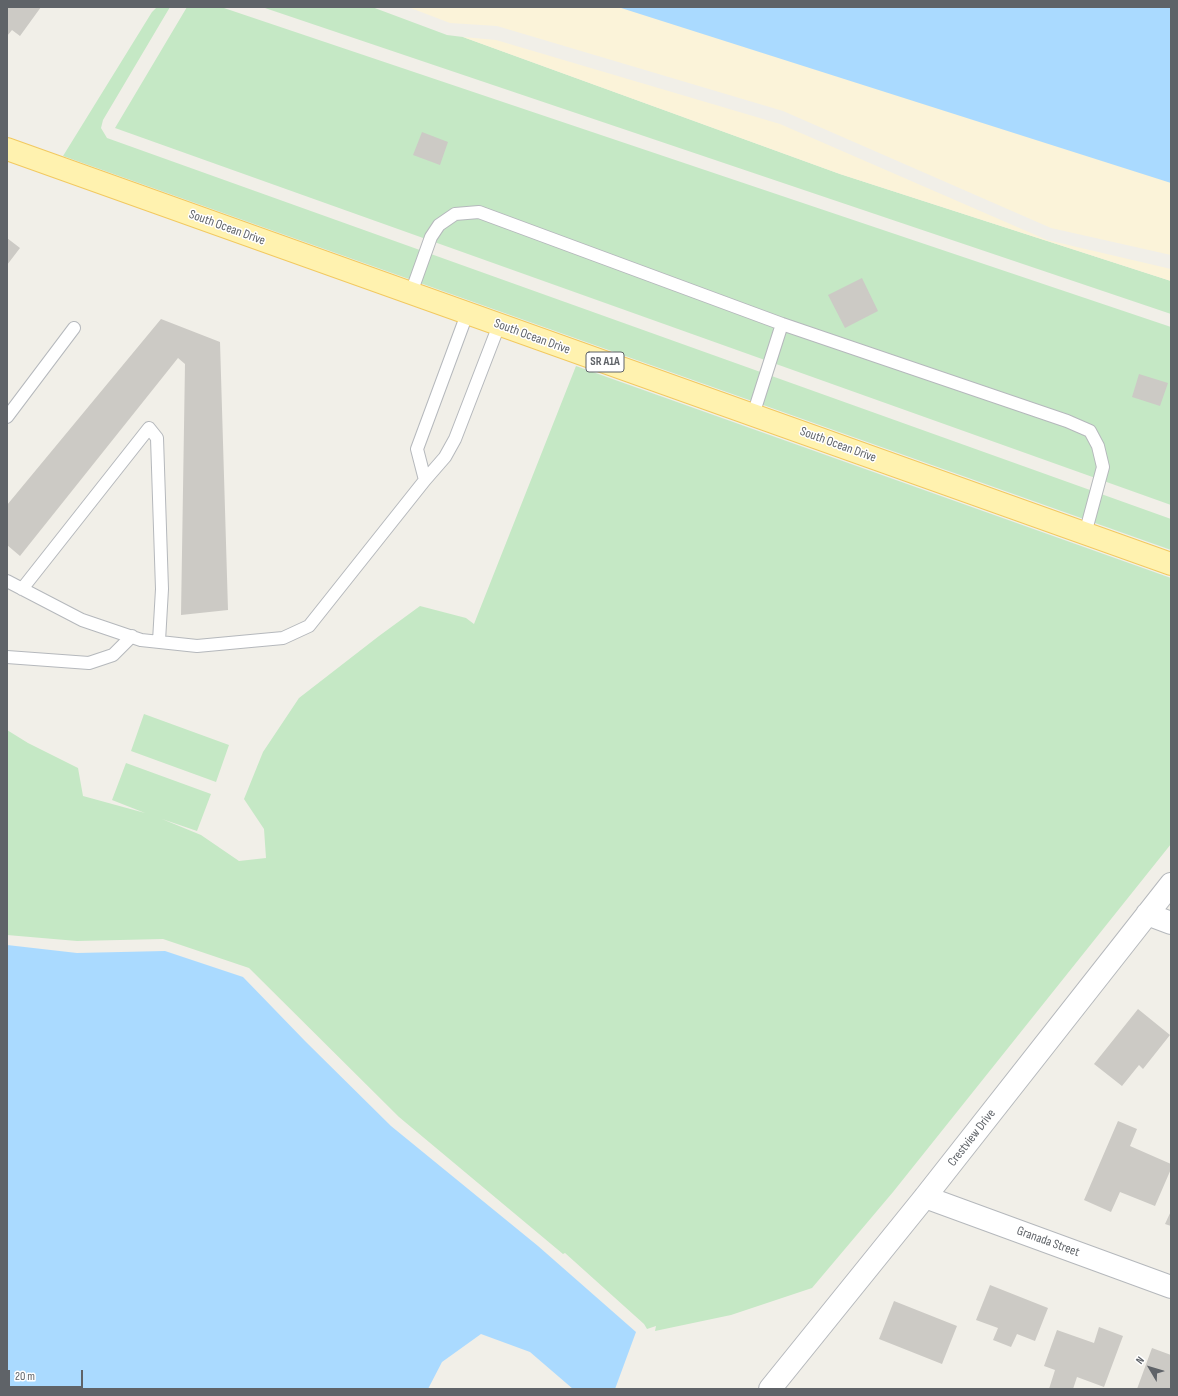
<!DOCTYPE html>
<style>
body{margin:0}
#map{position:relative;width:1178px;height:1396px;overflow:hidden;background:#f1efe8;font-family:"Sofia Sans Condensed",sans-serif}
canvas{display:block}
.frame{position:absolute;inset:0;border:8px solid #5f6368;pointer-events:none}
.north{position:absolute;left:1130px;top:1348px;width:40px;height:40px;-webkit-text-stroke:3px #fff;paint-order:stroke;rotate:308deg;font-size:11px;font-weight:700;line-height:16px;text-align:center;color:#5f6368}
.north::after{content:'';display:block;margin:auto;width:14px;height:18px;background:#5f6368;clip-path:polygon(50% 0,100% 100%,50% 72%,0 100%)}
.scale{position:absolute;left:8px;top:1370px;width:75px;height:18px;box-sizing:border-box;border:2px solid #5f6368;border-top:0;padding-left:5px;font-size:12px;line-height:14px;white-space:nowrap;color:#5f6368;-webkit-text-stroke:3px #fff;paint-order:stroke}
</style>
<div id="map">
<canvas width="1178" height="1396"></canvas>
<div class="frame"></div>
<div class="north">N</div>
<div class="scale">20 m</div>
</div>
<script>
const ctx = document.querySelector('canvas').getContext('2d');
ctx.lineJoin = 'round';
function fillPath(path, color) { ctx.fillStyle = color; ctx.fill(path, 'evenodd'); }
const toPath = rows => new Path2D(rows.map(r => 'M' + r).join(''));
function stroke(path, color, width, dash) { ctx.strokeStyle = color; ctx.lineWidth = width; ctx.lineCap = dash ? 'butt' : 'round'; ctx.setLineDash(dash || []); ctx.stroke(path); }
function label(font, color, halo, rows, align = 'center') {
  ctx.font = font + ' "Sofia Sans Condensed",sans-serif'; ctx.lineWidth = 3; ctx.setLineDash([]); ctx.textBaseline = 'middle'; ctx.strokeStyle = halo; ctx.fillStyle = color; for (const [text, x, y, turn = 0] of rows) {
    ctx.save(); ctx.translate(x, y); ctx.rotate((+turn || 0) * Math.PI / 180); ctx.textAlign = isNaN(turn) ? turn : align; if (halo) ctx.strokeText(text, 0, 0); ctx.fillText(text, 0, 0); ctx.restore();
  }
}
const green = toPath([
 [157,7,170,7,103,120,101,128,107,138,1171,519,1171,550,63,156,152,12],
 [187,7,221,7,1171,327,1171,505,115,128],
 [262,7,372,7,447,35,463,37,840,174,1171,281,1171,314],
 [576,366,1171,578,1171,844,893,1192,812,1288,731,1315,655,1331,656,1326,647,1329,644,1324,565,1253,563,1254,399,1117,249,968,163,939,77,941,7,935,7,730,28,743,78,768,83,796,145,813,112,800,126,763,211,794,197,831,162,819,201,835,239,861,266,858,264,829,244,799,263,752,299,698,379,636,420,606,466,618,474,624],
 [144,714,229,745,216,782,131,751]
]);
const sand = toPath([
 [408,7,1156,7,1171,12,1171,255,1051,228,783,111,497,26,450,23],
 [463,37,496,40,780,124,1047,240,1171,269,1171,281,840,174]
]);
const water = toPath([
 [618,7,1171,7,1171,183],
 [7,945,77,953,165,951,243,977,306,1042,391,1126,538,1246,636,1332,615,1389,573,1389,530,1352,481,1334,442,1362,428,1389,7,1389]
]);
const building = toPath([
 [7,7,41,7,20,36,12,30,7,36],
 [422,132,448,142,440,165,413,155],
 [7,238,20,248,7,265],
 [862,278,878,311,845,328,828,295],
 [161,319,220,342,228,610,181,615,185,364,178,358,20,556,7,545,7,505],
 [1139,374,1168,383,1160,406,1132,397],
 [1138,1009,1170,1035,1143,1069,1139,1065,1122,1086,1094,1064],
 [1118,1121,1137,1129,1130,1146,1171,1164,1171,1169,1155,1206,1120,1192,1111,1212,1084,1200],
 [1171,1211,1171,1226,1165,1224],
 [990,1285,1048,1308,1035,1341,1017,1334,1011,1347,993,1340,998,1328,976,1320],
 [894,1301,957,1326,942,1364,879,1339],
 [1099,1327,1123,1336,1104,1387,1077,1377,1073,1389,1049,1389,1055,1370,1044,1366,1057,1330,1094,1343],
 [1152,1348,1171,1355,1171,1389,1137,1389]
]);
const service = toPath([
 [411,293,431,237,439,225,455,214,479,212,782,324,1067,421,1090,431,1098,446,1103,467,1085,534],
 [467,314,417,449,425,480,445,457,455,439,499,325],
 [753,415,782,324],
 [7,417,74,328],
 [7,581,82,620,141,640,197,646,283,638,309,626,425,480],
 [22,589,149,428,157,438,162,589,159,641],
 [7,657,89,663,113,655,132,636]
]);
const minor = toPath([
 [1147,914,1171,923],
 [925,1197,1171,1287],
 [770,1389,925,1197,1171,884]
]);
const primary = toPath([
 [7,149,1171,564]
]);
const shields = [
 [605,362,38]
];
const shieldNames = [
 ["SR A1A",605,362]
];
const streetNames = [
 ["South Ocean Drive",227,228,20],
 ["South Ocean Drive",532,337,20],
 ["South Ocean Drive",838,445,20],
 ["Crestview Drive",972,1138,-52],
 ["Granada Street",1048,1242,20]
];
fillPath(green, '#c5e8c5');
fillPath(sand, '#fbf3d9');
fillPath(water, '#aadaff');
fillPath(building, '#cccac5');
stroke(service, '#b5b8bc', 14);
stroke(minor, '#b5b8bc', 24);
stroke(primary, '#f2c960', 24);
stroke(service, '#fff', 12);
stroke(minor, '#fff', 22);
stroke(primary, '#fff2af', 22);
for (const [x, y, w] of shields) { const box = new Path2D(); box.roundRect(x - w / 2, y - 10, w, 20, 3); ctx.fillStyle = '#fff'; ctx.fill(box); stroke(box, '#5f6368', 1); }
label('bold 12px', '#5f6368', null, shieldNames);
label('13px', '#5f6368', '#fff', streetNames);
</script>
